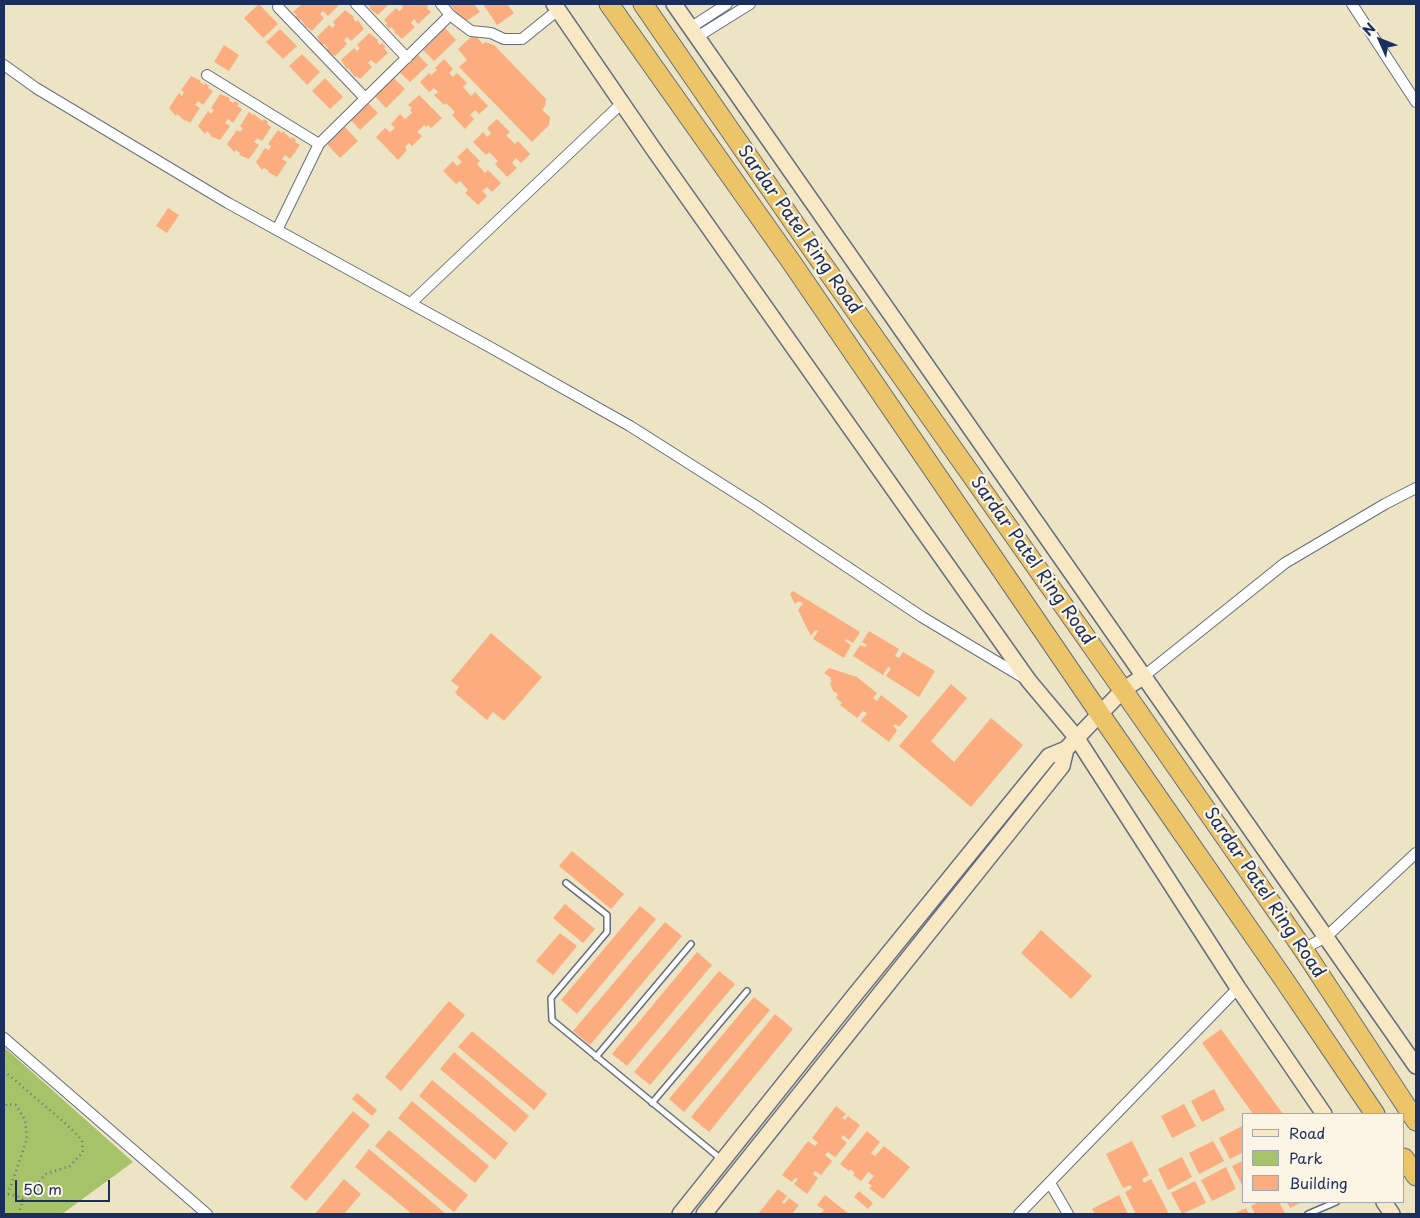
<!DOCTYPE html>
<style>
body{margin:0}
#map{position:relative;width:1420px;height:1218px;overflow:hidden;background:#ede4c4;font-family:"Playpen Sans",sans-serif}
canvas{display:block}
.frame{position:absolute;inset:0;border:5px solid #1b2f5e;pointer-events:none}
.legend{position:absolute;left:1242px;top:1113px;width:162px;height:90px;box-sizing:border-box;background:#fcf5e5;border:1px solid #a2a6af;margin:0;padding:6px 9px;list-style:none;font-size:15px;color:#1b2f5e}
.legend li{display:flex;align-items:center;gap:10px;height:25px}
.legend b{width:25px;border:1px solid #a2a6af}
.north{position:absolute;left:1355px;top:15px;width:50px;height:50px;-webkit-text-stroke:4px #fcf5e5;paint-order:stroke;rotate:314deg;font-size:14px;font-weight:700;line-height:20px;text-align:center;color:#1b2f5e}
.north::after{content:'';display:block;margin:auto;width:18px;height:22px;background:#1b2f5e;clip-path:polygon(50% 0,100% 100%,50% 72%,0 100%)}
.scale{position:absolute;left:15px;top:1180px;width:95px;height:22px;box-sizing:border-box;border:2px solid #1b2f5e;border-top:0;padding-left:6px;font-size:15px;line-height:18px;white-space:nowrap;color:#1b2f5e;-webkit-text-stroke:4px #fcf5e5;paint-order:stroke}
</style>
<div id="map">
<canvas width="1420" height="1218"></canvas>
<div class="frame"></div>
<ul class="legend">
<li><b style="height:6px;background:#f8e8c3"></b>Road</li>
<li><b style="height:14px;background:#a7c369"></b>Park</li>
<li><b style="height:14px;background:#fbad80"></b>Building</li>
</ul>
<div class="north">N</div>
<div class="scale">50 m</div>
</div>
<script>
const ctx = document.querySelector('canvas').getContext('2d');
ctx.lineJoin = 'round';
function fillPath(path, color) { ctx.fillStyle = color; ctx.fill(path, 'evenodd'); }
const toPath = rows => new Path2D(rows.map(r => 'M' + r).join(''));
function stroke(path, color, width, dash) { ctx.strokeStyle = color; ctx.lineWidth = width; ctx.lineCap = dash ? 'butt' : 'round'; ctx.setLineDash(dash || []); ctx.stroke(path); }
function label(font, color, halo, rows, align = 'center') {
  ctx.font = font + ' "Playpen Sans",sans-serif'; ctx.lineWidth = 4.5; ctx.setLineDash([]); ctx.textBaseline = 'middle'; ctx.strokeStyle = halo; ctx.fillStyle = color; for (const [text, x, y, turn = 0] of rows) {
    ctx.save(); ctx.translate(x, y); ctx.rotate((+turn || 0) * Math.PI / 180); ctx.textAlign = isNaN(turn) ? turn : align; if (halo) ctx.strokeText(text, 0, 0); ctx.fillText(text, 0, 0); ctx.restore();
  }
}
const green = toPath([
 [4,1047,133,1162,62,1214,4,1214]
]);
const building = toPath([
 [259,4,278,24,263,38,244,18],
 [302,4,340,4,328,16,323,11,320,14,324,18,312,31,303,24,304,23,300,19,299,21,295,17,297,15,293,12],
 [367,4,389,4,378,15,369,8,371,7],
 [401,4,426,4,428,6,427,8,431,12,418,24,414,19,411,23,415,27,402,39,394,32,395,31,391,27,389,29,386,25,387,23,384,20,396,8,399,11,403,8],
 [450,4,474,4,480,12,463,23],
 [483,4,507,4,514,13,497,25],
 [345,10,354,17,353,18,356,22,358,20,364,29,351,41,347,37,344,40,347,44,335,56,326,50,328,48,324,44,322,46,318,42,320,41,317,37,329,25,332,28,335,25,333,22],
 [443,26,456,40,434,61,421,48],
 [280,29,297,46,283,59,266,42],
 [369,33,378,40,377,41,380,45,382,43,386,47,384,48,388,53,376,64,371,60,368,63,372,67,360,79,356,76,355,77,348,68,347,69,341,60,354,48,357,51,360,48,357,45],
 [474,34,483,44,485,42,494,45,546,99,545,106,542,110,550,117,549,125,532,142,459,67,467,60,458,49],
 [224,45,239,55,229,71,214,62],
 [416,53,428,65,410,82,398,71],
 [302,54,320,72,307,85,289,66],
 [444,59,453,69,449,73,453,77,457,73,467,83,463,87,471,96,475,92,488,106,479,114,475,110,470,115,474,119,465,129,452,115,455,112,446,103,444,105,434,95,438,92,434,88,429,92,420,82,429,73,431,75,437,70,435,68],
 [191,76,201,81,200,82,204,85,205,83,209,86,208,88,213,91,203,105,198,101,195,105,200,108,190,123,186,120,185,121,177,114,176,116,169,108,179,93,182,96,184,92,181,90],
 [392,76,405,89,386,108,373,94],
 [325,78,343,97,330,109,312,91],
 [220,94,230,98,229,100,233,103,235,101,239,104,237,106,242,109,233,123,228,119,225,123,230,126,220,140,210,136,211,135,207,131,205,134,198,126,208,111,211,114,214,110,211,108],
 [419,95,442,118,431,128,428,125,426,127,424,125,417,132,422,136,412,146,409,143,405,147,407,150,398,160,376,137,385,128,390,132,395,128,391,124,400,114,405,119,412,113,410,110,412,108,408,105],
 [367,102,378,113,360,130,350,119],
 [249,112,253,115,254,114,262,121,264,119,268,122,267,124,271,127,262,141,257,138,254,142,259,145,249,159,239,155,240,153,236,150,234,152,227,144,237,130,240,132,243,129,240,126],
 [497,119,510,132,506,135,515,144,518,141,530,154,521,163,516,158,512,163,517,168,507,177,495,164,498,161,489,152,486,155,473,142,483,132,487,137,491,133,487,128],
 [344,126,358,141,340,158,326,143],
 [278,130,282,133,283,131,291,139,292,137,296,140,295,142,300,145,290,159,285,155,282,159,287,162,277,177,268,172,269,171,264,168,262,170,256,162,265,148,269,150,271,146,268,144],
 [467,148,480,161,477,164,485,173,488,170,501,183,492,192,487,187,482,191,487,196,478,205,465,193,468,190,460,181,456,184,443,171,453,161,457,166,462,162,457,157],
 [168,208,179,215,167,233,156,226],
 [793,591,860,632,853,643,846,639,845,641,851,645,844,658,813,639,818,631,815,630,811,636,798,610,803,603,798,601,795,604,790,594],
 [869,631,899,649,895,656,899,658,903,652,935,671,919,697,886,676,891,668,888,667,883,675,853,656,860,645,865,647,867,645,862,642],
 [491,633,542,677,504,721,493,712,487,720,455,693,459,687,451,681],
 [829,668,857,677,877,693,873,698,877,701,881,695,908,716,899,727,895,724,893,726,897,730,889,742,861,721,867,713,863,711,857,718,840,705,842,703,836,698,838,694,833,691,830,683,832,681,830,680,831,678,824,673],
 [951,684,967,698,931,741,954,762,991,718,1023,745,971,807,899,746],
 [572,851,624,894,611,909,559,866],
 [565,904,595,929,583,943,553,918],
 [640,906,656,919,577,1014,561,1000],
 [665,922,682,936,590,1045,573,1031],
 [1041,930,1092,976,1071,999,1021,953],
 [560,933,577,946,553,975,536,961],
 [697,952,712,965,627,1066,612,1054],
 [719,971,735,984,650,1085,634,1072],
 [754,997,770,1010,684,1112,669,1099],
 [449,1001,465,1015,401,1091,385,1077],
 [775,1014,793,1029,709,1132,691,1117],
 [1221,1029,1283,1114,1253,1114,1202,1043],
 [472,1031,547,1094,534,1110,458,1047],
 [454,1052,529,1116,515,1132,440,1069],
 [432,1080,508,1143,495,1160,419,1096],
 [1214,1089,1225,1110,1202,1122,1191,1101],
 [357,1093,377,1110,372,1116,352,1099],
 [412,1101,489,1166,475,1183,398,1118],
 [1184,1104,1196,1126,1172,1138,1161,1116],
 [836,1106,846,1114,842,1118,845,1120,848,1116,860,1125,849,1140,843,1135,841,1138,847,1143,835,1157,828,1152,825,1155,832,1161,821,1175,815,1171,813,1174,818,1178,807,1194,794,1184,798,1179,795,1178,792,1182,782,1175,808,1141,815,1146,818,1143,812,1138],
 [353,1111,370,1125,306,1201,290,1187],
 [1244,1125,1244,1152,1230,1159,1219,1138],
 [389,1130,468,1195,454,1212,375,1146],
 [867,1131,880,1142,871,1153,875,1156,884,1146,910,1167,883,1199,869,1188,872,1186,868,1183,874,1176,868,1172,861,1181,853,1175,855,1173,850,1169,849,1171,840,1164],
 [1132,1141,1149,1175,1142,1179,1144,1183,1151,1179,1168,1212,1165,1214,1136,1214,1125,1192,1132,1188,1130,1185,1123,1188,1106,1154],
 [1213,1141,1224,1161,1199,1174,1189,1153],
 [369,1149,446,1214,412,1214,355,1167],
 [1182,1157,1192,1177,1168,1190,1158,1169],
 [1244,1160,1244,1189,1232,1166],
 [1226,1167,1236,1189,1212,1201,1201,1180],
 [344,1179,361,1194,344,1214,315,1214],
 [1195,1181,1206,1203,1182,1214,1171,1193],
 [778,1189,787,1196,782,1202,784,1204,789,1198,799,1205,792,1214,758,1214],
 [859,1191,873,1203,868,1209,854,1197],
 [825,1195,849,1214,821,1214,824,1210,817,1205],
 [1119,1195,1128,1214,1095,1214,1092,1209],
 [1259,1202,1279,1202,1285,1213,1255,1214,1251,1206],
 [1287,1202,1302,1202,1290,1208],
 [1246,1208,1249,1214,1233,1214]
]);
const path = toPath([
 [4,1071,65,1123,82,1140,83,1152,70,1166,46,1174,23,1198,19,1214],
 [4,1110,7,1104,16,1105,25,1120,27,1139,8,1194],
 [4,1191,8,1194,23,1198]
]);
const lane = toPath([
 [566,883,607,915,607,932,551,998,552,1020,721,1159],
 [596,1057,691,944],
 [652,1103,747,991],
 [1308,1214,1336,1202]
]);
const street = toPath([
 [356,4,407,58],
 [441,4,450,15],
 [1352,4,1416,102],
 [278,7,365,98],
 [690,28,727,4],
 [697,37,750,4],
 [4,65,36,88,228,203,488,346,630,426,756,506,922,617,1024,678],
 [207,75,319,144],
 [277,230,319,144,450,15,471,31,491,33,504,39,522,39,558,10],
 [411,303,622,103],
 [1144,676,1285,563,1385,504,1416,488],
 [1303,949,1326,937,1416,853],
 [4,1038,207,1214],
 [1050,1183,1068,1214],
 [1019,1214,1238,988]
]);
const secondary = toPath([
 [554,4,652,147,1029,681,1076,737,1238,988,1324,1114],
 [674,4,1416,1066],
 [1384,1202,1392,1214],
 [680,1214,854,996,1049,756,1066,749],
 [704,1214,1062,766,1066,749,1123,690,1144,676]
]);
const highway = toPath([
 [609,4,792,263,1100,714,1285,981,1375,1114],
 [643,4,812,249,1123,690,1303,949,1416,1121],
 [1404,1158,1416,1176]
]);
const streetNames = [
 ["Sardar Patel Ring Road",799,230,55],
 ["Sardar Patel Ring Road",1032,561,55],
 ["Sardar Patel Ring Road",1264,893,56]
];
fillPath(green, '#a7c369');
fillPath(building, '#fbad80');
stroke(lane, '#646e82', 8);
stroke(street, '#646e82', 12);
stroke(secondary, '#646e82', 18);
stroke(highway, '#646e82', 21);
stroke(path, '#646e82', 2.5, [1, 4]);
stroke(lane, '#fff', 5);
stroke(street, '#fff', 10);
stroke(secondary, '#f8e8c3', 15);
stroke(highway, '#edc569', 19);
label('18px', '#1b2f5e', '#fcf5e5', streetNames);
</script>
